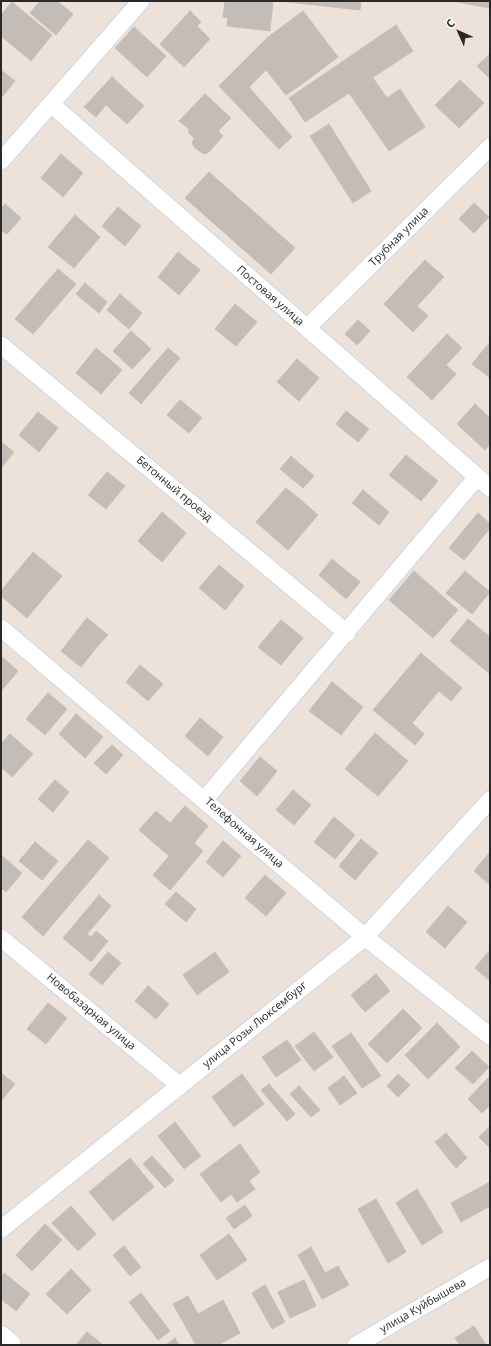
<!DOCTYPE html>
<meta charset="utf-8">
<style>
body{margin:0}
#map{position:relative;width:491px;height:1346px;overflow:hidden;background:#ece2d9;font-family:"Open Sans",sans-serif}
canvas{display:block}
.frame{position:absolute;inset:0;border:2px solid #292929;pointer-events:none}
.north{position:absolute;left:439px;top:12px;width:40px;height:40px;-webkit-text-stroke:3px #fff;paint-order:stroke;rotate:315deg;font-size:11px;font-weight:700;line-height:16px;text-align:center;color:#292929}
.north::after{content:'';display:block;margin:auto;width:14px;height:18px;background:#292929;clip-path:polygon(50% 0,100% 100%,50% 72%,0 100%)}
</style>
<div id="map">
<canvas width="491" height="1346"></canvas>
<div class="frame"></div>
<div class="north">С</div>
</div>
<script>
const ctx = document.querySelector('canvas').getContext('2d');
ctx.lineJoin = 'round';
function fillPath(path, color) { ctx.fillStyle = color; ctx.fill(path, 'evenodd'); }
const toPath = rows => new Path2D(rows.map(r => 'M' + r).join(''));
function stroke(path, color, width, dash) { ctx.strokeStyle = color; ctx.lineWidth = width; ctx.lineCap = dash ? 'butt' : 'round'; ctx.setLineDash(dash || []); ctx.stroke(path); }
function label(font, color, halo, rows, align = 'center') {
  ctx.font = font + ' "Open Sans",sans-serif'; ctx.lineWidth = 4; ctx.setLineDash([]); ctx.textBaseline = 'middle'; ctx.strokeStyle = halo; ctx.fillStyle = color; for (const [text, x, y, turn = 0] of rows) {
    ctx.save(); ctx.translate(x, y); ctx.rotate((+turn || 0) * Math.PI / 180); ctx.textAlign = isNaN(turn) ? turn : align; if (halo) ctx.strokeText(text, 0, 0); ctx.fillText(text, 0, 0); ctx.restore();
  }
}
const building = toPath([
 [40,1,57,1,73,14,56,35,30,13,40,1],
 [225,1,273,1,270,31,227,26,228,18,223,17,225,1],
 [279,1,361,1,360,10,279,1],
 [452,1,490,1,490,8,452,1],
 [12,2,52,35,31,61,1,36,1,15,12,2],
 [190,11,201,22,197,26,210,39,184,67,160,44,190,11],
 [303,11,338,57,302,84,267,38,303,11],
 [396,25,413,51,305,122,289,98,396,25],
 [134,27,166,56,147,77,115,48,134,27],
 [267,38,302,84,286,95,266,70,249,87,292,137,279,149,219,86,267,38],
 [490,54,490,75,488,77,477,66,490,54],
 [1,70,15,81,1,98,1,70],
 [112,77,144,106,127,124,106,105,96,117,84,107,112,77],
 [373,78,387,98,400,89,425,127,389,151,349,93,373,78],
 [460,80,484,103,459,128,435,105,460,80],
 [205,94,231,118,218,131,223,136,209,152,204,154,195,148,192,143,194,138,188,132,190,130,179,121,205,94],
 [329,124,371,191,353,203,310,136,329,124],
 [61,154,83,173,63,197,41,178,61,154],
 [209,172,295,248,271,274,185,198,209,172],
 [474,203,489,217,474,233,459,219,474,203],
 [5,204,21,218,7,234,1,230,1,209,5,204],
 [118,207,141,226,125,246,102,226,118,207],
 [75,215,100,237,74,268,48,247,75,215],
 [178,252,200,270,179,295,158,277,178,252],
 [425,260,444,277,417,306,428,316,413,332,384,304,425,260],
 [58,269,76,284,33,334,15,319,58,269],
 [85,283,107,302,99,313,76,294,85,283],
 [120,294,142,313,129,329,107,310,120,294],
 [235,304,257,322,236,346,215,329,235,304],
 [358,320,370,331,357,345,345,334,358,320],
 [131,331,151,349,132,369,113,351,131,331],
 [447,334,462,348,446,365,456,374,432,400,407,377,447,334],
 [490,342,490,378,472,364,490,342],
 [96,348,122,370,101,394,76,373,96,348],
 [168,348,180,358,141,404,129,393,168,348],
 [297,359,319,378,299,401,277,382,297,359],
 [180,400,202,418,189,433,167,415,180,400],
 [475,404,490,418,490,444,485,450,457,424,475,404],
 [346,411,369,429,358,442,336,424,346,411],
 [38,412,58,428,39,452,19,435,38,412],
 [1,442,14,452,1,468,1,442],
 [406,455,438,481,421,501,389,475,406,455],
 [291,456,314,476,303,488,280,469,291,456],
 [107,472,125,486,106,509,88,495,107,472],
 [286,488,302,501,272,536,256,522,286,488],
 [363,490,389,512,379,525,352,503,363,490],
 [302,501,318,515,288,550,272,536,302,501],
 [162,512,186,533,162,562,138,541,162,512],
 [478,513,490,524,490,528,464,560,449,548,478,513],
 [33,552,62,576,27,618,1,596,1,591,33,552],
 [332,559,360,582,346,599,319,575,332,559],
 [219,565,244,586,225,610,199,588,219,565],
 [414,571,458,610,433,638,389,600,414,571],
 [465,571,490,592,472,614,446,593,465,571],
 [87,618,108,635,96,648,76,632,87,618],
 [468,619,490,637,490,674,450,641,468,619],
 [281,620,303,638,281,665,258,647,281,620],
 [76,632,96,648,81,667,61,651,76,632],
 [421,653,462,688,451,701,439,691,412,723,424,734,415,745,373,710,421,653],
 [1,656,18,671,1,691,1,656],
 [140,665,163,684,148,701,126,682,140,665],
 [332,682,363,707,341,735,309,711,332,682],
 [48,693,67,709,45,735,26,719,48,693],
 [76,714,103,737,85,758,59,734,76,714],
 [200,718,223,737,208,756,185,736,200,718],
 [375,733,408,761,378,796,345,769,375,733],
 [10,734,33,754,12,777,1,767,1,744,10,734],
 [112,745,123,755,106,774,94,763,112,745],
 [260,757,277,771,257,796,240,781,260,757],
 [55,780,69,792,53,812,38,799,55,780],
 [293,790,311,805,294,825,276,810,293,790],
 [185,806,208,826,194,843,203,851,170,890,153,875,169,856,139,830,156,811,170,823,185,806],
 [334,817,355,835,335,859,314,842,334,817],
 [361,839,378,853,355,880,339,866,361,839],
 [88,840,109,858,43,936,22,917,88,840],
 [223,841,241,856,223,877,206,862,223,841],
 [35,842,58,861,42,880,19,861,35,842],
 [490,852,490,885,474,871,490,852],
 [1,855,22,873,6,892,1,887,1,855],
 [265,875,286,893,266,916,245,898,265,875],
 [176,892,196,909,186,922,165,904,176,892],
 [99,895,111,906,87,934,91,937,96,931,108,941,91,962,63,938,99,895],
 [448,906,467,922,445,948,426,932,448,906],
 [490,950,490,981,475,968,490,950],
 [108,952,121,963,102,985,89,974,108,952],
 [215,952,229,972,197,995,183,975,215,952],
 [376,974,390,991,365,1012,351,995,376,974],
 [148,986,169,1004,156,1019,135,1001,148,986],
 [48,1003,67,1018,46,1044,27,1029,48,1003],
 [403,1009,422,1028,387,1063,368,1044,403,1009],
 [437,1023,460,1047,428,1079,405,1055,437,1023],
 [314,1032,333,1057,314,1071,295,1046,314,1032],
 [351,1033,381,1076,362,1088,332,1046,351,1033],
 [287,1040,301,1060,276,1077,262,1057,287,1040],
 [472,1051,489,1067,473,1084,455,1068,472,1051],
 [1,1073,15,1084,1,1101,1,1073],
 [242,1074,264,1104,234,1127,212,1097,242,1074],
 [398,1074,410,1085,398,1097,387,1086,398,1074],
 [344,1076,357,1093,340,1105,328,1088,344,1076],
 [490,1076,490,1105,482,1113,468,1099,490,1076],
 [269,1084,295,1114,287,1121,261,1090,269,1084],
 [299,1086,320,1110,311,1117,290,1094,299,1086],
 [175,1122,201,1156,184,1169,158,1136,175,1122],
 [490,1126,490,1148,479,1137,490,1126],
 [446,1133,467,1158,456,1168,435,1142,446,1133],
 [240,1144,260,1172,249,1181,255,1189,237,1202,231,1194,221,1202,200,1174,240,1144],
 [152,1156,174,1180,165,1188,143,1164,152,1156],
 [130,1158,154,1187,131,1206,107,1177,130,1158],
 [107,1177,131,1206,113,1221,89,1192,107,1177],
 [490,1182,490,1206,461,1222,451,1203,490,1182],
 [417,1189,443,1232,422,1245,396,1203,417,1189],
 [376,1199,406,1252,388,1263,358,1209,376,1199],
 [245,1205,252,1216,234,1229,226,1218,245,1205],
 [71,1206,96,1234,78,1251,52,1223,71,1206],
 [45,1224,62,1240,32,1271,16,1255,45,1224],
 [229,1234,247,1260,217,1280,200,1255,229,1234],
 [124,1246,141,1267,130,1276,113,1255,124,1246],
 [311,1247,325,1273,338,1266,349,1285,322,1299,298,1255,311,1247],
 [71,1269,91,1290,67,1314,46,1294,71,1269],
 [4,1273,30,1294,16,1311,1,1299,1,1278,4,1273],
 [304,1280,316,1306,290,1318,278,1292,304,1280],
 [265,1285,285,1322,272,1329,252,1293,265,1285],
 [141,1293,170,1331,158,1340,129,1302,141,1293],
 [188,1296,198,1314,223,1300,240,1333,218,1345,196,1345,173,1304,188,1296],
 [474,1326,486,1345,460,1345,455,1338,474,1326],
 [87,1332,103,1345,76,1345,87,1332],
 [175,1338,179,1345,166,1345,175,1338]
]);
const minor = toPath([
 [51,104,490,488],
 [1,161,141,1],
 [307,328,490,147],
 [1,345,347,633],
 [1,628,365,937,490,1036],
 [205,799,477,477],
 [1,938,180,1086],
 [1,1229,365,937,490,800],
 [356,1345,490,1267]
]);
const secondary = toPath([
 [1,1337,10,1345]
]);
const streetNames = [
 ["Трубная улица",399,237,-45],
 ["Постовая улица",270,296,41],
 ["Бетонный проезд",174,489,40],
 ["Телефонная улица",244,833,41],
 ["Новобазарная улица",91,1012,40],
 ["улица Розы Люксембург",255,1025,-39],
 ["улица Куйбышева",423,1306,-30]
];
fillPath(building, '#c4bcb6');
stroke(building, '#c7beb3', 1);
stroke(minor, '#cfd5e3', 19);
stroke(secondary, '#cfd5e3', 24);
stroke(minor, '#fff', 17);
stroke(secondary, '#fff', 22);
label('11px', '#292929', '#fff', streetNames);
</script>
